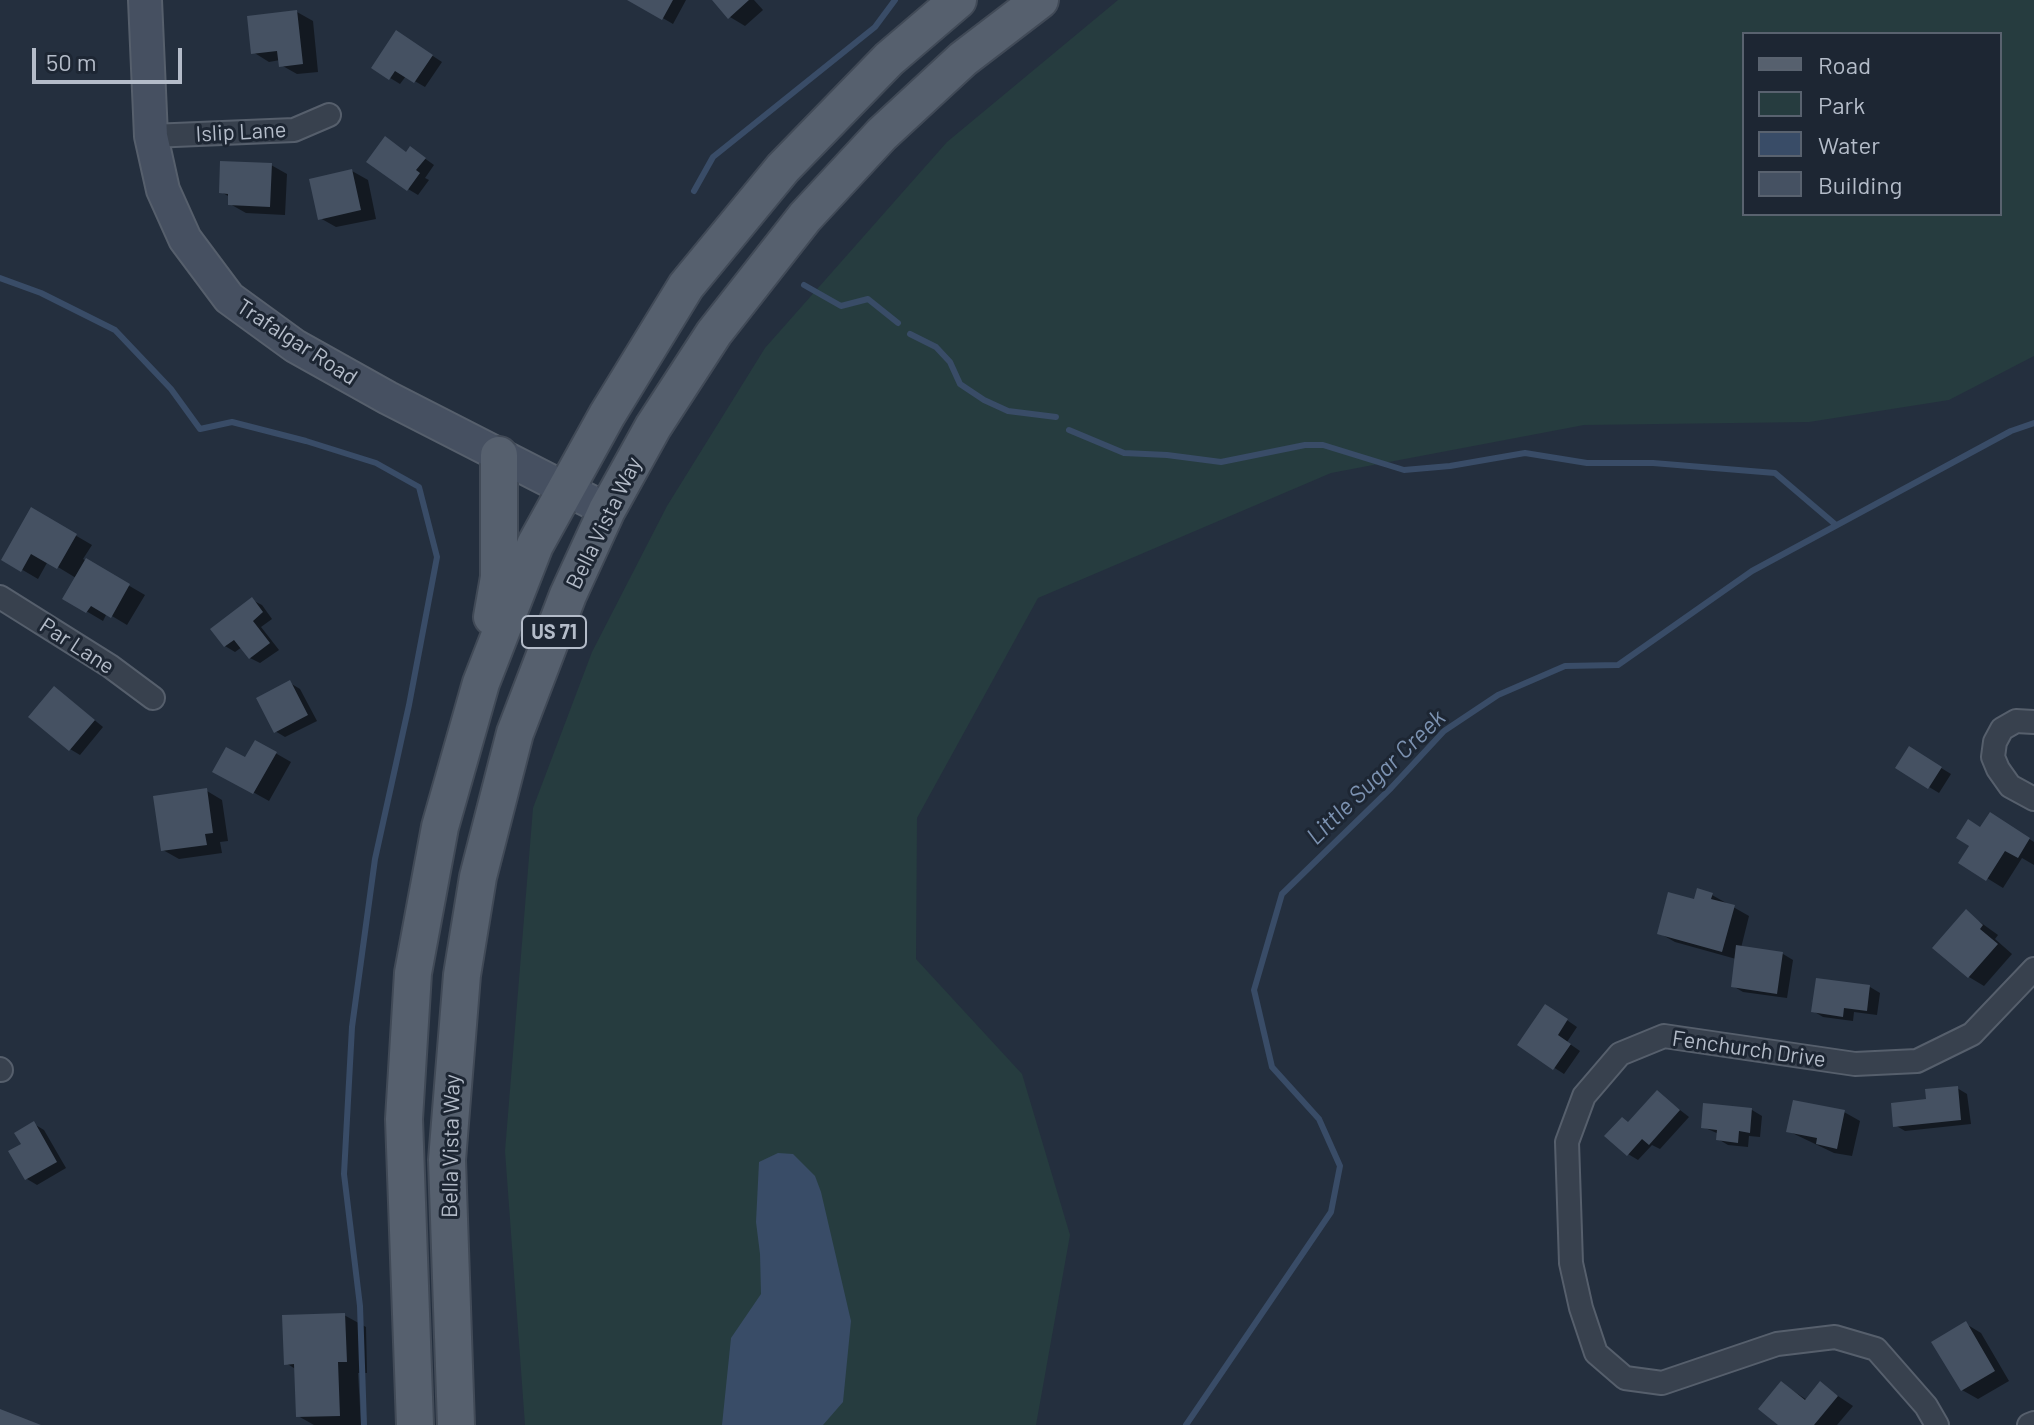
<!DOCTYPE html>
<style>
body{margin:0}
#map{position:relative;width:2034px;height:1425px;overflow:hidden;background:#242f3e;font-family:Barlow,sans-serif}
canvas{display:block}
.legend{position:absolute;left:1742px;top:32px;width:260px;height:184px;box-sizing:border-box;background:#1d2633;border:2px solid #59626f;margin:0;padding:10px 14px;list-style:none;font-size:24px;color:#b4bcc9}
.legend li{display:flex;align-items:center;gap:16px;height:40px}
.legend b{width:40px;border:2px solid #59626f}
.scale{position:absolute;left:32px;top:48px;width:150px;height:36px;box-sizing:border-box;border:4px solid #b4bcc9;border-top:0;padding-left:10px;font-size:24px;line-height:28px;white-space:nowrap;color:#b4bcc9;-webkit-text-stroke:6px #1d2633;paint-order:stroke}
</style>
<div id="map">
<canvas width="2034" height="1425"></canvas>
<ul class="legend">
<li><b style="height:10px;background:#56606e"></b>Road</li>
<li><b style="height:22px;background:#263c3f"></b>Park</li>
<li><b style="height:22px;background:#394c67"></b>Water</li>
<li><b style="height:22px;background:#455162"></b>Building</li>
</ul>
<div class="scale">50 m</div>
</div>
<script>
const ctx = document.querySelector('canvas').getContext('2d');
ctx.lineJoin = 'round';
function fillPath(path, color) { ctx.fillStyle = color; ctx.fill(path, 'evenodd'); }
const toPath = rows => new Path2D(rows.map(r => 'M' + r).join(''));
function stroke(path, color, width, dash) { ctx.strokeStyle = color; ctx.lineWidth = width; ctx.lineCap = dash ? 'butt' : 'round'; ctx.setLineDash(dash || []); ctx.stroke(path); }
function label(font, color, halo, rows, align = 'center') {
  ctx.font = font + ' Barlow,sans-serif'; ctx.lineWidth = 6; ctx.setLineDash([]); ctx.textBaseline = 'middle'; ctx.strokeStyle = halo; ctx.fillStyle = color; for (const [text, x, y, turn = 0] of rows) {
    ctx.save(); ctx.translate(x, y); ctx.rotate((+turn || 0) * Math.PI / 180); ctx.textAlign = isNaN(turn) ? turn : align; if (halo) ctx.strokeText(text, 0, 0); ctx.fillText(text, 0, 0); ctx.restore();
  }
}
const green = toPath([
 [1118,0,2034,0,2034,356,1949,400,1809,422,1584,425,1331,473,1038,598,917,818,916,959,1022,1074,1070,1235,1036,1425,525,1425,505,1151,533,808,592,652,667,506,765,348,947,142],
 [1744,34,2000,34,2000,214,1744,214]
]);
const water = toPath([
 [778,1153,793,1154,815,1176,821,1192,851,1321,843,1402,823,1425,722,1425,731,1338,761,1294,760,1254,756,1222,759,1162]
]);
const shadow = toPath([
 [632,0,686,0,673,24],
 [714,0,754,0,763,10,745,26,730,17],
 [297,12,313,21,318,72,297,74,281,65,280,60,269,62,253,52],
 [407,39,442,62,425,87,406,76,400,84,374,68],
 [407,154,420,155,434,165,425,178,429,180,418,195,408,189],
 [271,165,287,174,285,215,246,213,230,204,230,197,221,192],
 [352,171,368,180,376,219,336,227,320,218],
 [32,510,92,545,83,559,145,595,127,625,107,613,103,621,64,598,76,578,48,561,38,579,4,559],
 [252,600,262,605,272,619,261,627,279,650,260,663,250,658,242,647,235,652,225,646],
 [290,683,300,689,317,721,285,737,275,731],
 [64,695,103,727,80,755,70,749],
 [256,742,291,762,269,801,215,771,246,760],
 [1910,749,1951,774,1939,793,1898,768],
 [207,791,222,800,228,841,220,842,222,853,179,859,163,850],
 [2006,824,2034,842,2034,865,2022,858,2003,888,1961,862],
 [1712,895,1749,916,1741,948,1783,954,1793,960,1787,998,1743,992,1733,986,1736,959,1675,942,1659,933,1696,901],
 [1966,912,1998,935,1995,939,2012,954,1984,986,1969,977],
 [1870,987,1880,993,1877,1015,1854,1012,1853,1021,1823,1017,1813,1011],
 [1555,1012,1577,1027,1567,1042,1580,1051,1564,1074,1519,1045],
 [1957,1088,1967,1094,1971,1124,1905,1131,1895,1125,1928,1101],
 [1657,1092,1689,1117,1660,1149,1652,1145,1638,1160,1628,1154,1629,1124],
 [1705,1105,1752,1110,1762,1116,1760,1137,1749,1136,1748,1147,1728,1145,1718,1139,1719,1134,1703,1127],
 [1844,1112,1860,1121,1852,1156,1834,1153,1788,1131],
 [34,1124,44,1130,66,1168,37,1185,27,1179,24,1145],
 [344,1315,366,1327,367,1373,358,1373,361,1425,314,1425,298,1416,297,1370,286,1363],
 [1966,1324,1981,1333,2009,1381,1978,1399,1962,1390],
 [1781,1383,1807,1400,1820,1384,1853,1406,1837,1425,1781,1425]
]);
const stream = toPath([
 [694,191,713,157,875,27,895,0],
 [0,278,41,293,115,330,171,389,200,429,232,422,306,441,376,463,419,487,437,557,409,705,375,859,352,1027,344,1174,360,1306,364,1425],
 [804,285,841,306,868,299,898,323],
 [910,334,936,347,950,362,960,384,984,400,1008,411,1056,417],
 [1069,430,1124,453,1167,455,1221,462,1305,445,1323,445,1404,470,1450,466,1525,453,1587,463,1653,463,1775,473,1836,525],
 [1186,1425,1331,1212,1340,1166,1319,1119,1272,1067,1254,990,1282,894,1391,788,1444,731,1498,695,1565,666,1618,665,1752,571,2011,431,2034,423]
]);
const building = toPath([
 [627,0,673,0,662,20],
 [712,0,749,0,728,19],
 [297,10,303,64,279,67,277,51,251,54,247,16],
 [396,30,433,55,414,83,395,71,389,80,371,68],
 [385,136,406,152,410,146,426,158,416,170,420,173,407,191,366,162],
 [220,161,272,163,270,207,228,205,228,194,219,193],
 [352,169,361,210,318,220,309,179],
 [31,507,77,534,57,569,31,554,21,572,1,560],
 [86,558,130,584,111,618,91,606,86,613,62,599],
 [252,597,263,612,253,621,270,643,249,659,234,640,224,647,210,629],
 [290,680,308,715,274,733,256,698],
 [54,686,95,720,69,751,28,717],
 [255,740,277,752,253,794,212,772,226,747,245,757],
 [1909,746,1942,767,1928,789,1895,768],
 [207,788,213,833,205,834,207,845,161,851,153,796],
 [1990,812,2030,838,2018,858,2005,851,1986,881,1958,863,1969,846,1956,838,1968,819,1980,827],
 [1697,888,1713,893,1711,899,1735,905,1722,952,1657,934,1668,892,1694,899],
 [1966,909,1983,925,1980,929,1998,944,1968,978,1932,948],
 [1736,945,1783,952,1777,994,1731,987],
 [1816,978,1870,985,1867,1011,1844,1008,1843,1017,1811,1012],
 [1545,1004,1568,1019,1558,1035,1571,1044,1553,1070,1517,1045],
 [1958,1086,1961,1120,1893,1127,1891,1103,1926,1099,1925,1089],
 [1657,1090,1680,1110,1649,1145,1642,1139,1627,1156,1604,1136,1622,1117,1628,1122],
 [1793,1100,1845,1110,1837,1149,1816,1144,1817,1138,1786,1132],
 [1703,1103,1752,1108,1750,1133,1739,1131,1738,1143,1716,1140,1717,1130,1701,1128],
 [34,1121,57,1162,25,1180,8,1151,21,1144,14,1133],
 [345,1313,347,1362,338,1362,340,1416,296,1417,294,1364,284,1365,282,1315],
 [1966,1321,1995,1371,1961,1391,1931,1342],
 [1781,1381,1805,1400,1820,1381,1838,1396,1814,1425,1778,1425,1758,1409],
 [0,1409,41,1425,0,1425]
]);
const street = toPath([
 [151,136,294,130,329,115],
 [0,597,110,666,153,698],
 [2034,722,2016,721,2002,729,1995,742,1993,757,1998,769,2010,786,2034,799],
 [0,1069,1,1070],
 [1937,1425,1926,1406,1876,1349,1835,1337,1777,1344,1662,1383,1625,1378,1596,1353,1581,1308,1571,1263,1567,1142,1584,1096,1620,1054,1664,1036,1855,1064,1917,1061,1972,1034,2034,969],
 [2029,1425,2034,1423]
]);
const secondary = toPath([
 [145,0,151,136,163,190,185,239,229,298,295,346,388,398,607,510]
]);
const primary = toPath([
 [492,617,499,577,499,455],
 [415,1425,404,1119,413,973,440,827,481,683,535,545,607,415,686,286,783,168,889,59,958,0],
 [456,1425,447,1160,462,975,478,877,515,733,568,595,607,510,653,427,714,333,805,217,882,134,963,59,1040,0]
]);
const shields = [
 [554,632,64]
];
const shieldNames = [
 ["US 71",554,632]
];
const streetNames = [
 ["Islip Lane",241,132,-3],
 ["Trafalgar Road",297,342,33],
 ["Bella Vista Way",604,523,-64],
 ["Par Lane",77,646,33],
 ["Fenchurch Drive",1749,1049,8],
 ["Bella Vista Way",451,1146,-89]
];
const waterNames = [
 ["Little Sugar Creek",1376,777,-44]
];
fillPath(green, '#263c3f');
fillPath(water, '#394c67');
fillPath(shadow, '#0007');
stroke(stream, '#394c67', 6);
fillPath(building, '#455162');
stroke(street, '#565f6c', 26);
stroke(secondary, '#565f6c', 36);
stroke(primary, '#414a57', 40);
stroke(street, '#38414e', 22);
stroke(secondary, '#465061', 32);
stroke(primary, '#56606e', 36);
for (const [x, y, w] of shields) { const box = new Path2D(); box.roundRect(x - w / 2, y - 16, w, 32, 6); ctx.fillStyle = '#1d2633'; ctx.fill(box); stroke(box, '#b4bcc9', 2); }
label('bold 20px', '#b4bcc9', null, shieldNames);
label('22px', '#b4bcc9', '#1d2633', streetNames);
label('italic 24px', '#7c92b1', '#1d2633', waterNames);
</script>
